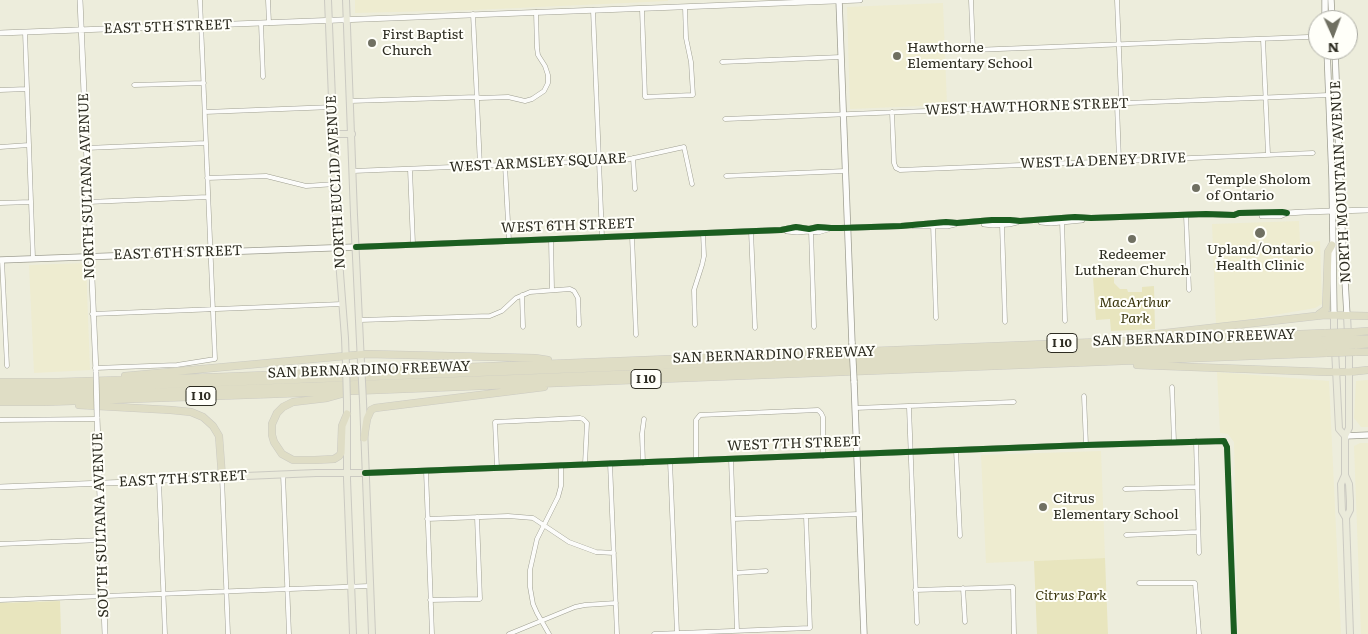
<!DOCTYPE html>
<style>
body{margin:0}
#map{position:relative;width:1368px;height:634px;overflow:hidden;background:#ededdc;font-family:Literata,serif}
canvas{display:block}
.north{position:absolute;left:1308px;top:10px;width:50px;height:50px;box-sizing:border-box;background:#fffff9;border:1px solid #ababa3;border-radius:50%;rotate:178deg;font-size:14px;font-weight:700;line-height:20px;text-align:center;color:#2d2c21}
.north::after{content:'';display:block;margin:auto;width:18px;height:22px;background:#707062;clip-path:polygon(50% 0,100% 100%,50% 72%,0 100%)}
</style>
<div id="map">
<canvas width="1368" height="634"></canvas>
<div class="north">N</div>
</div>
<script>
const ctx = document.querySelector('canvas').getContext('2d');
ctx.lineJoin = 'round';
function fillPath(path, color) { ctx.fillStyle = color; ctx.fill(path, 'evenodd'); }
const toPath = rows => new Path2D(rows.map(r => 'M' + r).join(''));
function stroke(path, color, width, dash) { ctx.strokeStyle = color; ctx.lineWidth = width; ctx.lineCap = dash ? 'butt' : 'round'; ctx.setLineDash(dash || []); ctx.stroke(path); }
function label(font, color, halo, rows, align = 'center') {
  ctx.font = font + ' Literata,serif'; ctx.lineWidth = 4; ctx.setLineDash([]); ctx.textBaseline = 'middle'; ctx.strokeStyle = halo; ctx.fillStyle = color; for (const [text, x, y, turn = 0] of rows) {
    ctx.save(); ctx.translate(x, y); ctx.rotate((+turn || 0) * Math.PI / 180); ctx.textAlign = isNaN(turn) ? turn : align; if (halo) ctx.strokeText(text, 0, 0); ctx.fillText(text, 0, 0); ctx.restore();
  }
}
const built = toPath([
 [355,0,668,0,668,1,474,10,355,13],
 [943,3,947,105,850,109,847,7],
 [1299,221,1300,243,1320,241,1322,304,1315,308,1216,325,1212,224],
 [86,263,90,370,34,373,29,265],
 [1217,372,1329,381,1341,634,1238,634,1234,442,1228,434,1220,433],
 [1368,380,1368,427,1361,427,1354,418,1356,381],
 [1360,443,1368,443,1368,634,1361,634,1354,446],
 [1101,451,1105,558,986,563,981,455]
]);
const green = toPath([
 [1114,277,1114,283,1120,289,1127,289,1128,292,1142,292,1142,287,1154,286,1155,329,1111,331,1110,319,1096,320,1093,278],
 [1105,558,1108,634,1037,634,1034,561],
 [60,601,61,634,0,634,0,603]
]);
const minor = toPath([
 [268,0,269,23],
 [971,0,973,50,1308,37],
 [1117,0,1121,99,1117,104,1119,161],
 [642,9,645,97,693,95,691,62,686,38,685,7],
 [593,10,602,237],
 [473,14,480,166],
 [261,23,263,77],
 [25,32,33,258],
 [1263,39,1268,154],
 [722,62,841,57],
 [134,85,204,83],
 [0,90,27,89],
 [350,101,477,97,480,98,508,97,525,101,532,99,544,91,548,83,548,75,545,66,538,55,537,48,536,12],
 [205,112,333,107],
 [892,112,894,163,896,168,900,170,1313,153],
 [725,119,1329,95],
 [0,147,29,145],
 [86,148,206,143],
 [633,158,635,189],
 [505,165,509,241],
 [410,169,413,244],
 [353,171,625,160,684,147,692,184],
 [726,176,845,171],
 [207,178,266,176,306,186,335,184],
 [88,202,208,197],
 [0,203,31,202],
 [1186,215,1189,290],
 [1062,220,1065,321],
 [933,224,936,318],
 [1002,224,1005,322],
 [811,230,814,327],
 [751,231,755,328],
 [632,236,636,335],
 [551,239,552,290],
 [2,260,7,366],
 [522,295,523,327],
 [92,314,342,304],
 [360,320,490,316,502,311,516,298,530,292,570,289,574,291,578,298,579,325],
 [695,325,694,290,702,265,704,256,703,233],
 [95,368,177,365,215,359,200,0],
 [1172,387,1174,442],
 [1084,396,1086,445],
 [909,407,917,623],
 [855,408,1014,402],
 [0,420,97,419],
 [1196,441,1199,553],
 [1224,441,1227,447,1234,634],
 [956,450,960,536],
 [731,459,737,631],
 [696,460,696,420,700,415,818,410,821,413,823,417,823,456],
 [670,461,677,633],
 [610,463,617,634],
 [643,463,642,434,644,419],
 [497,468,495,422,580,418,583,419,587,423,585,464],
 [426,471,432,634],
 [283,474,289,634],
 [222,477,228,634],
 [159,481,165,634],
 [1125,489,1197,487],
 [427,519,508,516,533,518,569,542,596,552,614,553],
 [733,519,859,514],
 [1126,535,1198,532],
 [0,544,102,540],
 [735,573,766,571],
 [1139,583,1195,583,1199,634],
 [963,588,965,622],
 [915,590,1013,587,1014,634],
 [0,600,369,586],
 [430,600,480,599,477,517],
 [509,634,575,607,585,605,616,603],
 [549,634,537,613,533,604,530,587,530,570,537,539,558,497,561,486,561,465],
 [654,634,810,628,806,516]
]);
const tertiary = toPath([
 [80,0,96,372],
 [0,33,860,0],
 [1262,216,1280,216,1287,213,1304,212,1368,210],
 [1041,222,1051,223,1082,220],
 [984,224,993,225,1009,224,1017,222],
 [914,226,947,226,955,224],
 [787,231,797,232,809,231,818,232,828,229],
 [356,247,781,230,796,227,809,229,818,227,831,228,841,228,901,226,946,222,957,223,992,220,1010,220,1020,221,1075,217,1091,218,1206,214,1234,215,1239,213,1282,212,1287,213],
 [97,417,105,634],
 [365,473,1086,445,1224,441],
 [0,487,131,482,222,477]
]);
const secondary = toPath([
 [839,0,852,343],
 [1325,0,1325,20],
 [1331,0,1332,20],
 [1327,50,1332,179,1334,315],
 [1335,50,1341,211,1347,315],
 [0,260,356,247],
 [854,381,864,634],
 [1345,436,1368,435]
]);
const primary = toPath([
 [328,0,338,247,345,338,346,365],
 [346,0,354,215,361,363],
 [334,134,352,134],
 [1334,315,1334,336],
 [1347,315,1348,336],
 [1335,349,1339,429,1345,436],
 [1349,349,1349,428,1345,436,1345,475,1341,484,1342,511,1346,518,1350,634],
 [363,401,372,634],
 [347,402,347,479,353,634],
 [1345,475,1349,484,1350,501,1350,510,1346,518],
 [222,477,316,473,365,473]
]);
const motorway = toPath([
 [1319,314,1326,309,1328,252,1332,245],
 [1354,332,1368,331],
 [1148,335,1325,315,1368,316],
 [1355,339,1368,339],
 [1355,345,1368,344],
 [1355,352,1368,352],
 [1137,365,1327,372,1349,372,1368,370],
 [125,376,367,354,535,358,548,360],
 [0,382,58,382,217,377,1326,333],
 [0,389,27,389,102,387,1325,340],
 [345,393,327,398,293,402,283,407,277,413,272,424,272,435,274,442,282,454,293,460,315,460,334,459,339,456,341,453,342,426,347,414],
 [0,396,102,394,527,378,1326,346],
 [0,402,44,402,274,394,1327,353],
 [79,405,171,410,191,412,203,417,213,426,219,436,222,477],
 [364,438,367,419,371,410,375,408,544,387]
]);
const tertiaryBridge = toPath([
 [96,372,97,417]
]);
const secondaryBridge = toPath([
 [852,343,854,381]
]);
const primaryBridge = toPath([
 [361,363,363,401],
 [346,365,347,402]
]);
const motorwayBridge = toPath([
 [1326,333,1354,332],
 [1325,340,1355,339],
 [1326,346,1355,345],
 [1327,353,1355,352]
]);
const cycleway = toPath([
 [356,247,781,230,796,227,809,229,818,227,831,228,841,228,901,226,946,222,957,223,992,220,1010,220,1020,221,1075,217,1091,218,1206,214,1234,215,1239,213,1282,212,1287,213],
 [365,473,1086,445,1224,441,1227,447,1234,634]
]);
const markers = [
 [372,43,5,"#707062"],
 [897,56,5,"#707062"],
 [1196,188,5,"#707062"],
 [1260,233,6,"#707062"],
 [1132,239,5,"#707062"],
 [1043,507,5,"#707062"]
];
const shields = [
 [1062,343,30],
 [646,379,30],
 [201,396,30]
];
const shieldNames = [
 ["I 10",1062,343],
 ["I 10",646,379],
 ["I 10",201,396]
];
const streetNames = [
 ["EAST 5TH STREET",168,27,-2],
 ["WEST HAWTHORNE STREET",1027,107,-2],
 ["WEST LA DENEY DRIVE",1103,161,-2],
 ["WEST ARMSLEY SQUARE",538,163,-3],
 ["NORTH EUCLID AVENUE",336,182,-93],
 ["NORTH MOUNTAIN AVENUE",1341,182,-93],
 ["NORTH SULTANA AVENUE",87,186,-92],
 ["WEST 6TH STREET",568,226,-2],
 ["EAST 6TH STREET",178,253,-2],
 ["SAN BERNARDINO FREEWAY",1194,338,-2],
 ["SAN BERNARDINO FREEWAY",774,355,-2],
 ["SAN BERNARDINO FREEWAY",369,370,-2],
 ["WEST 7TH STREET",794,444,-2],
 ["EAST 7TH STREET",183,479,-3],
 ["SOUTH SULTANA AVENUE",101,525,-92]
];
const poiNames = [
 ["First Baptist",382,35],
 ["Church",382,51],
 ["Hawthorne",907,48],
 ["Elementary School",907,64],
 ["Temple Sholom",1206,180],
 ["of Ontario",1206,196],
 ["Upland/Ontario",1260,250,"center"],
 ["Health Clinic",1260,266,"center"],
 ["Redeemer",1132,255,"center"],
 ["Lutheran Church",1132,271,"center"],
 ["Citrus",1053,499],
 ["Elementary School",1053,515]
];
const parkNames = [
 ["MacArthur",1135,303],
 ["Park",1135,319],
 ["Citrus Park",1071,596]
];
fillPath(built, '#eeecd0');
fillPath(green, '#e8e5be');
stroke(minor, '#9f9f92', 5);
stroke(tertiary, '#9f9f92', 6);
stroke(secondary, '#9f9f92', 7);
stroke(primary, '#cbcac2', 8);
stroke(motorway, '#cbcac2', 8);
stroke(minor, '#fcfcfa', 4);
stroke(tertiary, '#fcfcfa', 5);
stroke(secondary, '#fcfcfa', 5.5);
stroke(primary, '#eaeada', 6);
stroke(motorway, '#dfddc5', 7);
stroke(tertiaryBridge, '#9f9f92', 6, []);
stroke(secondaryBridge, '#9f9f92', 7, []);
stroke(primaryBridge, '#cbcac2', 8, []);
stroke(motorwayBridge, '#cbcac2', 8, []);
stroke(tertiaryBridge, '#fcfcfa', 5);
stroke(secondaryBridge, '#fcfcfa', 5.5);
stroke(primaryBridge, '#eaeada', 6);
stroke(motorwayBridge, '#dfddc5', 7);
stroke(cycleway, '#1b5e20', 6);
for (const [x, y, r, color] of markers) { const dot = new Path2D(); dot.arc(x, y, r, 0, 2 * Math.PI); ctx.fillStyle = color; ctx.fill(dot); stroke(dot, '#fffff9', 2); }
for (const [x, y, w] of shields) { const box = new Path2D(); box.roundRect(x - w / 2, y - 9.5, w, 19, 4); ctx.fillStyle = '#fffff9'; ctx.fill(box); stroke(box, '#2d2c21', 1); }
label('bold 12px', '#2d2c21', null, shieldNames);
label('14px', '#2d2c21', '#fffff9', streetNames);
label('14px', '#2d2c21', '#fffff9', poiNames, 'left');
label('italic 14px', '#3a360e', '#fffff9', parkNames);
</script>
